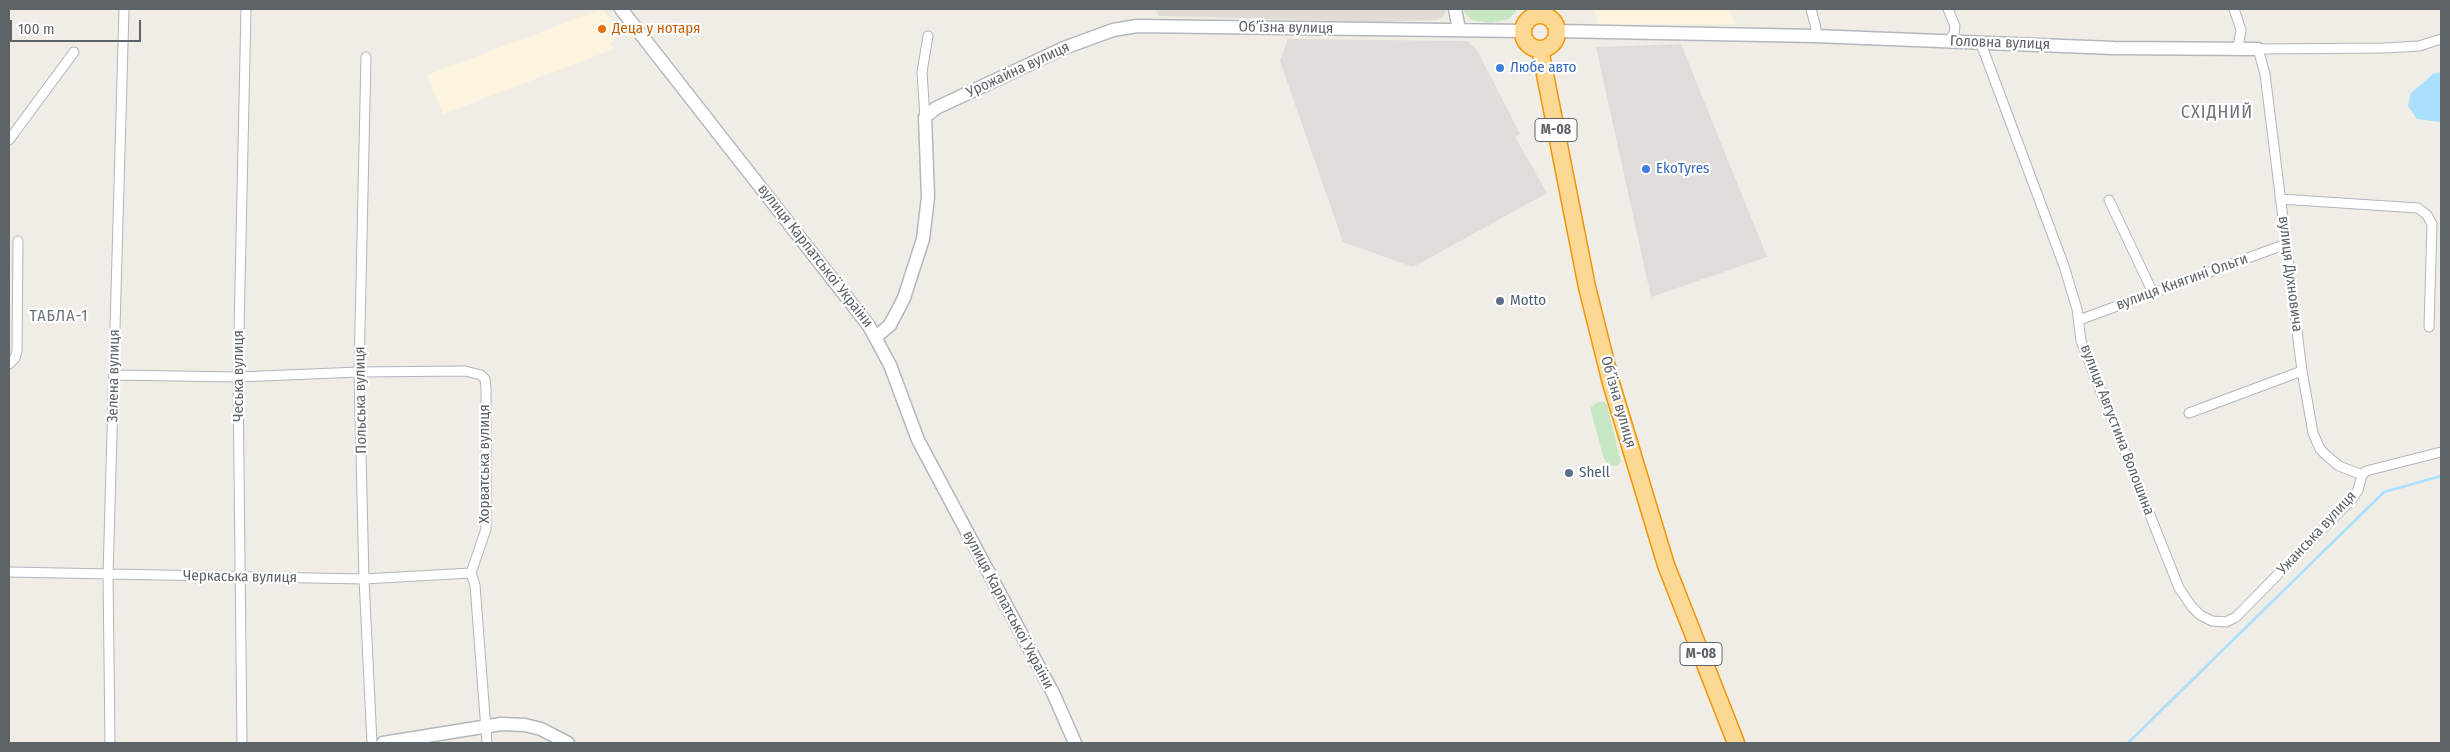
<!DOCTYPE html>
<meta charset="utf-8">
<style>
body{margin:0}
#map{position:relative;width:2450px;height:752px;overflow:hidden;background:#f0ede7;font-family:"Fira Sans Condensed",sans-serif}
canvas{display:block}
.frame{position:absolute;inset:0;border:10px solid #5e6367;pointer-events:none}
.scale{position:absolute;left:10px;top:20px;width:131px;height:22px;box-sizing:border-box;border:2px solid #5e6367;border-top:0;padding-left:6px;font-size:15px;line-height:18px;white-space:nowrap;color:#5e6367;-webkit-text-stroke:4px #fff;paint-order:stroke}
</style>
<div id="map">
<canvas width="2450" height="752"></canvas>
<div class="frame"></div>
<div class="scale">100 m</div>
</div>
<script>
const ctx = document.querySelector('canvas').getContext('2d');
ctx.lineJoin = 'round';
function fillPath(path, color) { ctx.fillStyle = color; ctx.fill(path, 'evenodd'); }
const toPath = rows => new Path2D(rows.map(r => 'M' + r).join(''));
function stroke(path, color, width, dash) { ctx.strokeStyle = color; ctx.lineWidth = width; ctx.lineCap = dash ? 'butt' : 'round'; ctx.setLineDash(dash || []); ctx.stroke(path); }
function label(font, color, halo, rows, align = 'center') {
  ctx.font = font + ' "Fira Sans Condensed",sans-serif'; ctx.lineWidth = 4.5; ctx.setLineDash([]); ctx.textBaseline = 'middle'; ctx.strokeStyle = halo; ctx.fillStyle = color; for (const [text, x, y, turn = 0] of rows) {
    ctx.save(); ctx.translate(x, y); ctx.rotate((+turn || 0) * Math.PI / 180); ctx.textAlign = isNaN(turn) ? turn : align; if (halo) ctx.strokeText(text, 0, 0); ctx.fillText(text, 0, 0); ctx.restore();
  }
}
const commercial = toPath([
 [602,9,621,33,610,43,614,49,443,114,427,75],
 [1594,9,1729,9,1735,24,1598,25]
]);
const industrial = toPath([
 [1156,9,1445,9,1446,11,1443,17,1436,20,1380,22,1159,16],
 [1288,39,1467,41,1477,50,1520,134,1515,137,1547,193,1413,267,1343,242,1280,61],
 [1681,44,1767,257,1651,297,1596,47]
]);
const green = toPath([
 [1463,9,1518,9,1509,19,1491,23,1472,20,1466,15],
 [1598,402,1604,402,1607,405,1621,462,1616,466,1610,466,1604,459,1590,408]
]);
const water = toPath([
 [2441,72,2441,125,2440,122,2417,119,2408,106,2411,93,2433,74]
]);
const stream = toPath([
 [2128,743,2384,492,2441,476]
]);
const street = toPath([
 [1811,9,1816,28,1815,36],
 [2234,9,2241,30,2238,48],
 [1948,41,1954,34,1955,26,1948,9],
 [1980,41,2064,266,2077,309,2081,341,2179,588,2192,607,2200,615,2212,621,2226,622,2236,617,2352,499,2358,490,2362,475,2366,471,2441,452],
 [366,57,359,372,364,579,372,743],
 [925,117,922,72,928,36],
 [9,140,74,52],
 [2280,199,2418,208,2427,215,2432,224,2429,327],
 [2109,200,2153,293],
 [2079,320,2286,244],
 [9,364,15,358,17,351,18,241],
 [114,375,238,377,359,372,465,371,481,375,485,379,486,388,486,529,471,573,475,585,487,743],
 [2189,413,2302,371],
 [2362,475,2339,466,2327,456,2320,449,2313,433,2302,371,2265,74,2258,49,2385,48,2419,46,2441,39],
 [9,572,364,579,471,573],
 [110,743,108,575,124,9],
 [242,743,238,377,246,9]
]);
const secondary = toPath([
 [621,9,869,326,890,365,918,440,1054,695,1075,743],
 [1455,9,1459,29],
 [1557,31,1815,36,2113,48,2258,49],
 [876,337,890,325,904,298,923,239,928,197,925,117,936,108,1064,48,1113,30,1137,26,1523,31],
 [383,743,501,724,525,725,541,729,568,743]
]);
const highway = toPath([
 '1523 32a17 17 0 1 1 34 0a17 17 0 1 1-34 0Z',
 [1540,49,1587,287,1611,383,1666,565,1736,743]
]);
const markers = [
 [602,29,5,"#e8710a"],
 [1500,68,5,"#3f7fe0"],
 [1646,169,5,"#3f7fe0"],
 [1500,301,5,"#5c6f8a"],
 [1569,473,5,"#5c6f8a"]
];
const shields = [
 [1556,130,42],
 [1701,654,42]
];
const shieldNames = [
 ["М-08",1556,130],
 ["М-08",1701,654]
];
const streetNames = [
 ["Обʼїзна вулиця",1286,28,1],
 ["Головна вулиця",2000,43,2],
 ["Урожайна вулиця",1018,70,-25],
 ["вулиця Карпатської України",815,256,52],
 ["вулиця Духновича",2290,274,83],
 ["вулиця Княгині Ольги",2182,282,-20],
 ["Зелена вулиця",114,376,-89],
 ["Чеська вулиця",239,376,-90],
 ["Польська вулиця",361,400,-91],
 ["Обʼїзна вулиця",1618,402,74],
 ["вулиця Августина Волошина",2117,430,69],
 ["Хорватська вулиця",485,464,-90],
 ["Ужанська вулиця",2317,533,-47],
 ["Черкаська вулиця",240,577,1],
 ["вулиця Карпатської України",1008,610,62]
];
const foodNames = [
 ["Деца у нотаря",612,29]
];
const shopNames = [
 ["Любе авто",1510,68],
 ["EkoTyres",1656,169]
];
const serviceNames = [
 ["Motto",1510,301],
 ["Shell",1579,473]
];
const neighbourhoodNames = [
 ["ТАБЛА-1",59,317]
];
const quarterNames = [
 ["СХІДНИЙ",2217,113]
];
fillPath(commercial, '#fdf4df');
fillPath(industrial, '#dfdcd9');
fillPath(green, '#c7e7c4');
fillPath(water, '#aae0fd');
stroke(stream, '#aae0fd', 2.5);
stroke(street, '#b2b5b9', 11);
stroke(secondary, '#b3b7bb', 15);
stroke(highway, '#f39404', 19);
stroke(street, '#fff', 9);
stroke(secondary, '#fff', 12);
stroke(highway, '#fbd893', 16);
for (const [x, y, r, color] of markers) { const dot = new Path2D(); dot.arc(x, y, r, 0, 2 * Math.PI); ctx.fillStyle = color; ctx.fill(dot); stroke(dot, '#fff', 2); }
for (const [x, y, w] of shields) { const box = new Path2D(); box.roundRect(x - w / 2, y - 11.5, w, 23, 4); ctx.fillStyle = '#fff'; ctx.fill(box); stroke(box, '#5e6367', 1); }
label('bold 14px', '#5e6367', null, shieldNames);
label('15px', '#5e6367', '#fff', streetNames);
label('15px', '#c56008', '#fff', foodNames, 'left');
label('15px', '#366cbe', '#fff', shopNames, 'left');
label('15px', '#4e5e75', '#fff', serviceNames, 'left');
ctx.letterSpacing = '1px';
label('16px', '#6f7579', '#fff', neighbourhoodNames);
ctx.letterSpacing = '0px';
ctx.letterSpacing = '1px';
label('18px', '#6f7579', '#fff', quarterNames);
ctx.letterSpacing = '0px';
</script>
